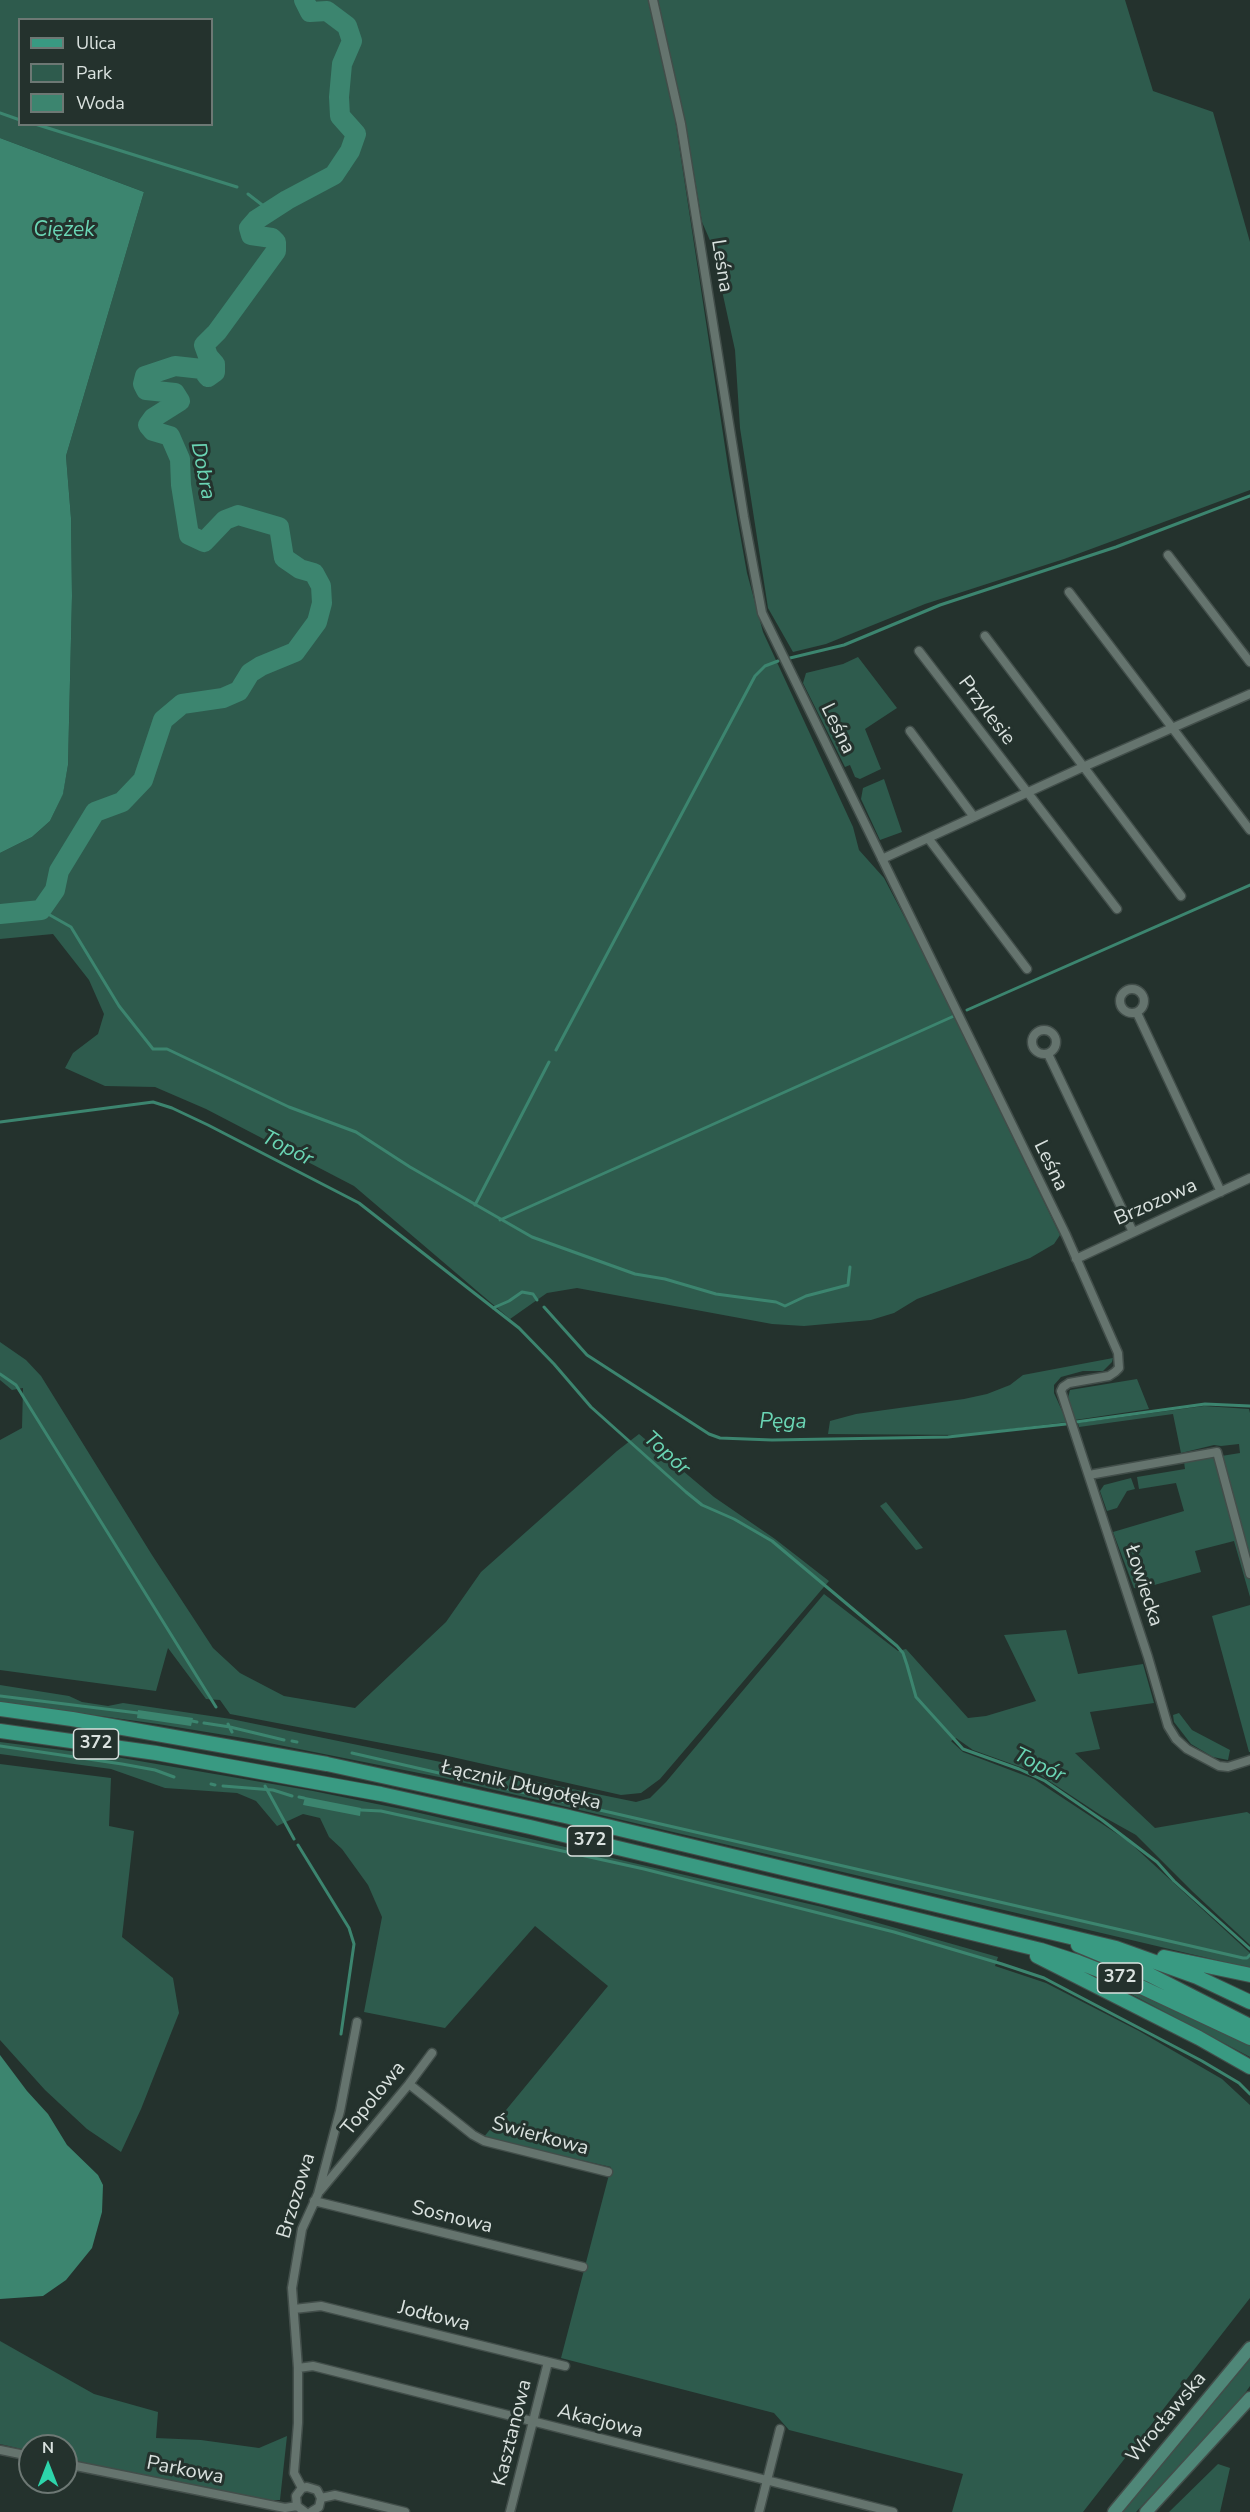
<!DOCTYPE html>
<meta charset="utf-8">
<style>
body{margin:0}
#map{position:relative;width:1250px;height:2512px;overflow:hidden;background:#24322d;font-family:"Nunito Sans",sans-serif}
canvas{display:block}
.legend{position:absolute;left:18px;top:18px;width:195px;height:108px;box-sizing:border-box;background:#24322d;border:2px solid #6d7874;margin:0;padding:8px 10px;list-style:none;font-size:18px;color:#dae2df}
.legend li{display:flex;align-items:center;gap:12px;height:30px}
.legend b{width:30px;border:2px solid #6d7874}
.north{position:absolute;left:18px;top:2434px;width:60px;height:60px;box-sizing:border-box;background:#24322d;border:2px solid #6d7874;border-radius:50%;rotate:0deg;font-size:16px;font-weight:700;line-height:24px;text-align:center;color:#dae2df}
.north::after{content:'';display:block;margin:auto;width:21px;height:27px;background:#2dd5ab;clip-path:polygon(50% 0,100% 100%,50% 72%,0 100%)}
</style>
<div id="map">
<canvas width="1250" height="2512"></canvas>
<ul class="legend">
<li><b style="height:8px;background:#399a82"></b>Ulica</li>
<li><b style="height:16px;background:#2e5b4d"></b>Park</li>
<li><b style="height:16px;background:#3c856f"></b>Woda</li>
</ul>
<div class="north">N</div>
</div>
<script>
const ctx = document.querySelector('canvas').getContext('2d');
ctx.lineJoin = 'round';
function fillPath(path, color) { ctx.fillStyle = color; ctx.fill(path, 'evenodd'); }
const toPath = rows => new Path2D(rows.map(r => 'M' + r).join(''));
function stroke(path, color, width, dash) { ctx.strokeStyle = color; ctx.lineWidth = width; ctx.lineCap = dash ? 'butt' : 'round'; ctx.setLineDash(dash || []); ctx.stroke(path); }
function label(font, color, halo, rows, align = 'center') {
  ctx.font = font + ' "Nunito Sans",sans-serif'; ctx.lineWidth = 6; ctx.setLineDash([]); ctx.textBaseline = 'middle'; ctx.strokeStyle = halo; ctx.fillStyle = color; for (const [text, x, y, turn = 0] of rows) {
    ctx.save(); ctx.translate(x, y); ctx.rotate((+turn || 0) * Math.PI / 180); ctx.textAlign = isNaN(turn) ? turn : align; if (halo) ctx.strokeText(text, 0, 0); ctx.fillText(text, 0, 0); ctx.restore();
  }
}
const green = toPath([
 [0,0,648,0,675,119,729,473,747,573,763,632,853,827,859,850,884,878,929,964,1060,1235,1054,1244,1030,1258,917,1299,894,1313,871,1320,804,1326,772,1324,577,1288,547,1293,510,1319,354,1186,206,1109,155,1087,105,1086,65,1068,73,1053,98,1034,104,1014,89,980,53,934,0,939,0,853,32,837,50,821,63,793,68,765,72,596,71,518,66,456,144,192,0,138],
 [20,20,212,20,212,124,20,124],
 [658,0,1125,0,1153,91,1213,112,1250,242,1250,490,1064,559,925,604,826,644,793,652,768,608,740,428,735,350,712,245,702,222,692,162],
 [858,657,897,708,865,729,881,769,860,779,855,777,850,765,845,767,803,683,806,673,843,664],
 [884,779,902,832,880,840,861,799,863,788],
 [0,1342,26,1360,41,1376,152,1555,213,1648,240,1673,284,1696,355,1708,446,1622,481,1572,617,1451,639,1434,714,1497,775,1539,829,1581,660,1779,641,1793,621,1795,439,1754,230,1714,220,1700,206,1699,168,1648,156,1691,0,1670,0,1440,22,1428,23,1388,12,1390,0,1380],
 [1113,1358,1112,1362,1103,1371,1083,1371,1061,1377,1054,1385,1054,1393,1067,1422,963,1435,828,1434,830,1421,856,1414,964,1399,987,1394,1010,1385,1023,1375],
 [1137,1379,1149,1409,1075,1420,1068,1398,1070,1390],
 [1204,1406,1249,1409,1250,1413,1250,1597,1234,1541,1195,1551,1201,1572,1140,1589,1134,1588,1113,1532,1184,1511,1176,1483,1139,1489,1137,1477,1185,1469,1184,1462,1240,1453,1239,1444,1221,1446,1214,1445,1181,1453,1173,1414,1079,1427,1078,1423],
 [1131,1478,1135,1489,1127,1491,1117,1508,1107,1511,1100,1491,1104,1485],
 [886,1502,911,1533,923,1548,916,1550,880,1506],
 [824,1594,898,1651,906,1649,968,1718,986,1716,1036,1701,1004,1635,1066,1630,1078,1674,1143,1664,1154,1703,1090,1712,1100,1749,1075,1753,1155,1828,1247,1812,1250,1814,1250,1945,1193,1892,1136,1835,1102,1816,1037,1773,973,1750,956,1738,951,1741,963,1752,1034,1779,1128,1841,1250,1953,1250,1968,444,1778,249,1739,158,1724,0,1702,0,1685,69,1696,82,1702,108,1706,123,1703,231,1719,636,1802,650,1798,666,1782],
 [1250,1605,1250,1752,1249,1752,1212,1616],
 [1179,1713,1192,1730,1230,1750,1228,1760,1213,1757,1191,1744,1174,1722,1173,1715],
 [0,1742,116,1757,313,1791,411,1811,822,1907,998,1957,995,1966,1046,1983,1139,2031,1222,2079,1250,2105,1250,2298,1083,2512,952,2512,963,2474,789,2430,774,2413,561,2358,611,2167,483,2138,608,1986,535,1926,445,2028,364,2012,382,1917,368,1885,342,1849,329,1837,320,1818,303,1814,277,1826,256,1801,237,1793,165,1788,111,1769,0,1754],
 [0,1764,111,1778,109,1826,134,1831,122,1937,173,1978,179,2013,141,2109,121,2152,87,2129,45,2090,0,2040],
 [1096,1972,1250,2042,1250,2057,1095,1975],
 [0,2341,94,2394,158,2412,156,2438,201,2440,259,2448,287,2436,280,2500,261,2500,66,2459,66,2446,30,2446,30,2451,0,2444],
 [1250,2359,1250,2386,1236,2406,1136,2512,1122,2512],
 [1218,2464,1230,2468,1220,2512,1169,2512]
]);
const water = toPath([
 [0,138,144,192,66,456,71,518,72,596,68,765,63,794,50,821,32,837,0,853],
 [138,1710,193,1718,191,1726,137,1718],
 [305,1797,361,1808,360,1816,303,1805],
 [0,2055,27,2091,48,2114,67,2145,98,2175,103,2185,102,2212,92,2248,66,2280,43,2296,0,2299]
]);
const stream = toPath([
 [0,113,20,120],
 [35,124,237,187],
 [342,164,348,169],
 [248,194,270,211],
 [790,658,844,645,940,605,1116,547,1250,496],
 [41,910,71,927,119,1006,153,1049,167,1049,289,1107,356,1132,410,1167,532,1237,635,1274,665,1279,716,1294,776,1302,785,1306,806,1296,848,1285,850,1267],
 [967,1010,1250,885],
 [556,1050,755,676,765,666,778,661],
 [0,1122,153,1102,172,1108,208,1125,359,1203,519,1328,554,1364,591,1407,686,1492,702,1505,734,1519,772,1541,897,1646,903,1653,907,1665,916,1697,963,1749,1019,1769,1045,1781,1102,1820,1157,1862,1174,1881,1250,1949],
 [475,1205,549,1062],
 [500,1220,954,1016],
 [544,1307,587,1355,709,1434,720,1438,772,1440,948,1437,1066,1424],
 [493,1308,509,1301,522,1292,533,1294,537,1300],
 [0,1374,16,1385,216,1707],
 [1076,1422,1205,1404,1250,1406],
 [0,1696,138,1713],
 [192,1721,197,1722],
 [204,1723,230,1727],
 [228,1724,232,1732],
 [230,1727,284,1740],
 [292,1741,297,1742],
 [0,1746,122,1764,155,1770,174,1777],
 [352,1753,1243,1958,1247,1958,1250,1955],
 [211,1784,215,1785],
 [223,1786,273,1790,292,1796],
 [265,1786,294,1839],
 [299,1797,304,1798],
 [361,1810,381,1811,644,1869,894,1932,1002,1964,1044,1978,1202,2061,1239,2083,1250,2094],
 [298,1845,349,1928,354,1944,341,2034]
]);
const river = toPath([
 [0,914,41,910,55,890,59,871,95,812,122,802,143,780,163,720,182,704,223,698,239,691,250,673,261,666,295,652,317,622,322,603,321,586,314,573,300,569,284,558,279,527,238,515,225,520,204,542,189,535,181,485,180,459,170,436,153,431,148,425,153,418,180,401,175,393,146,390,143,384,145,376,175,366,202,369,208,377,215,372,215,364,208,356,204,345,217,332,276,251,276,242,272,238,251,235,249,228,256,220,287,200,334,175,350,151,356,134,340,116,339,97,342,64,352,41,347,26,327,11,310,12,304,0]
]);
const street = toPath([
 [653,0,681,124,744,517,762,613,1066,1235,1118,1353,1119,1368,1115,1372,1109,1376,1069,1383,1063,1387,1061,1391,1148,1657,1168,1726,1176,1739,1187,1749,1219,1766,1228,1767,1250,1760],
 [1168,555,1250,662],
 [1069,592,1250,830],
 [985,636,1181,896],
 [919,651,1117,909],
 [910,731,974,817],
 [928,838,1027,969],
 [882,859,1083,767,1250,694],
 '1120 1001a12 12 0 1 1 24 0a12 12 0 1 1-24 0Z',
 [1137,1013,1221,1192],
 '1032 1042a12 12 0 1 1 24 0a12 12 0 1 1-24 0Z',
 [1048,1054,1133,1232],
 [1076,1259,1250,1178],
 [1089,1475,1217,1452,1250,1574],
 [409,2084,473,2135,484,2141,608,2172],
 [320,2191,409,2084,432,2053],
 [314,2201,583,2267],
 [294,2309,321,2306,565,2366],
 [298,2368,313,2366,893,2512],
 [0,2450,30,2456],
 [66,2464,285,2508,297,2506],
 [302,2488,294,2473,298,2423,298,2368,292,2288,302,2229,318,2194,340,2111,357,2022],
 [321,2498,335,2495,405,2512],
 [305,2512,297,2506,296,2496,302,2488,307,2487,317,2490,321,2498,319,2507,311,2512],
 [510,2512,548,2362],
 [759,2512,780,2429]
]);
const secondary = toPath([
 [1114,2512,1250,2348],
 [1146,2512,1250,2398]
]);
const primary = toPath([
 [0,1709,72,1719,327,1764,565,1816,1116,1948,1197,1977,1250,2002],
 [0,1731,156,1753,381,1794,530,1827,886,1912,1041,1950,1078,1962,1139,1986,1250,2038],
 [1078,1945,1150,1975,1250,2026],
 [1037,1956,1199,2038,1250,2067],
 [1164,1957,1250,1975]
]);
const shields = [
 [96,1744,45],
 [590,1841,45],
 [1120,1978,45]
];
const shieldNames = [
 ["372",96,1744],
 ["372",590,1841],
 ["372",1120,1978]
];
const streetNames = [
 ["Leśna",721,266,81],
 ["Przylesie",986,711,53],
 ["Leśna",837,729,64],
 ["Leśna",1050,1166,64],
 ["Brzozowa",1156,1203,-24],
 ["Łowiecka",1143,1586,72],
 ["Łącznik Długołęka",521,1786,13],
 ["Topolowa",374,2099,-51],
 ["Świerkowa",540,2137,15],
 ["Brzozowa",297,2196,-73],
 ["Sosnowa",452,2218,14],
 ["Jodłowa",434,2317,14],
 ["Wrocławska",1167,2418,-50],
 ["Akacjowa",600,2422,14],
 ["Kasztanowa",513,2433,-76],
 ["Parkowa",185,2471,11]
];
const waterNames = [
 ["Ciężek",64,231],
 ["Dobra",202,471,79],
 ["Topór",287,1149,27],
 ["Pęga",783,1423],
 ["Topór",666,1454,42],
 ["Topór",1039,1766,26]
];
fillPath(green, '#2e5b4d');
fillPath(water, '#3c856f');
stroke(stream, '#3c856f', 3);
stroke(river, '#3c856f', 20);
stroke(street, '#424e4a', 11);
stroke(secondary, '#424e4a', 15);
stroke(primary, '#424e4a', 16);
stroke(street, '#65746e', 8);
stroke(secondary, '#4f8778', 12);
stroke(primary, '#399a82', 14);
for (const [x, y, w] of shields) { const box = new Path2D(); box.roundRect(x - w / 2, y - 15, w, 30, 4.5); ctx.fillStyle = '#24322d'; ctx.fill(box); stroke(box, '#dae2df', 1.5); }
label('bold 18px', '#dae2df', null, shieldNames);
label('20px', '#dae2df', '#24322d', streetNames);
label('italic 21px', '#6ad5b4', '#24322d', waterNames);
</script>
